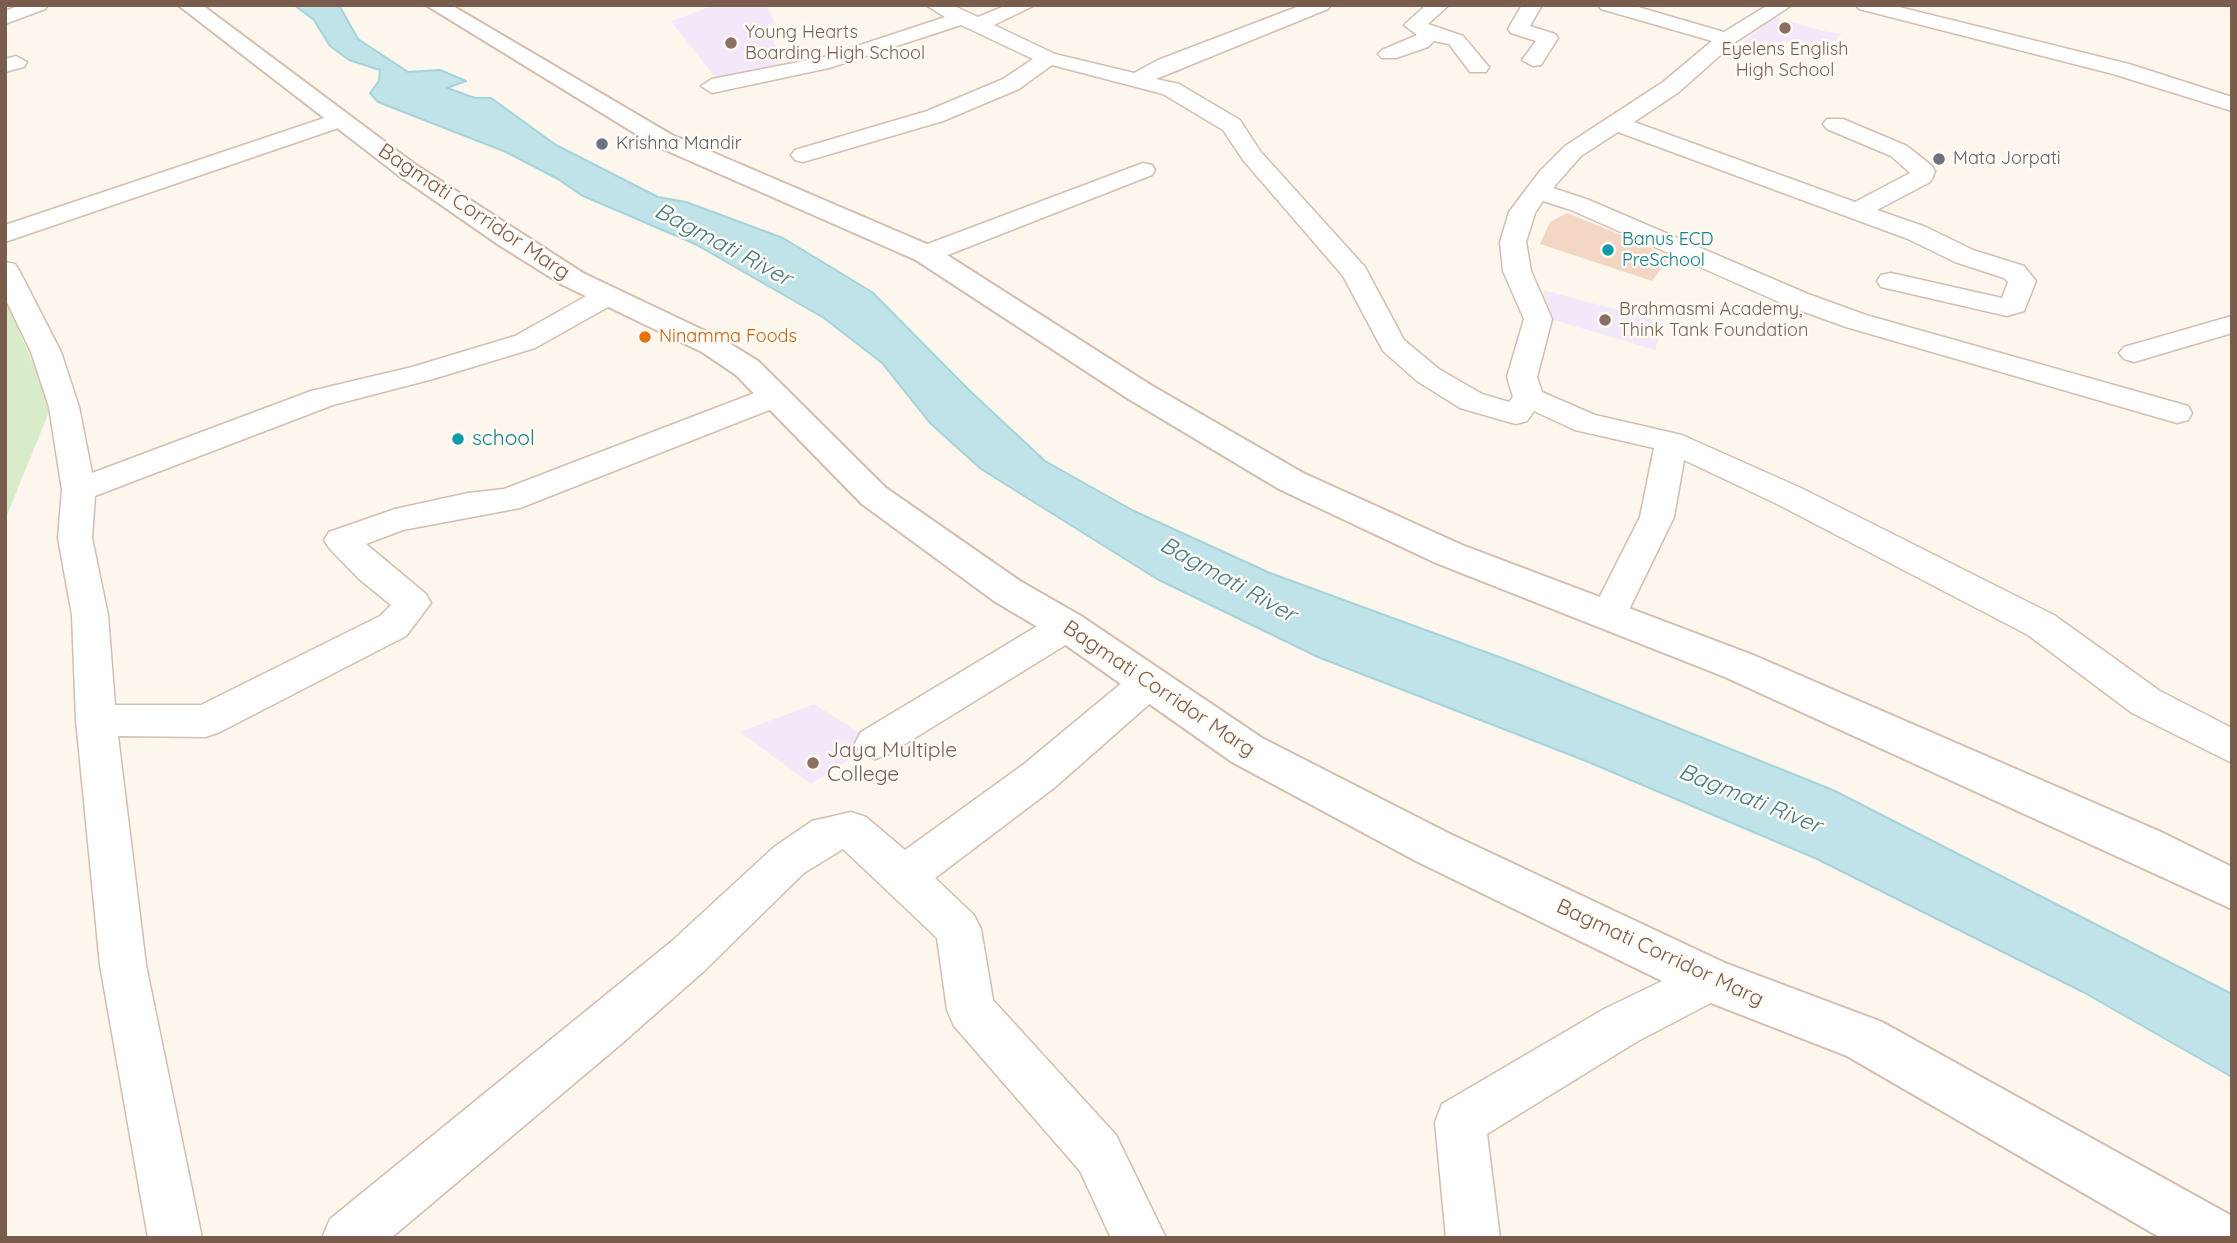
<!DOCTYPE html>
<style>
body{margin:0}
#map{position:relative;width:2237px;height:1243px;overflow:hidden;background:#fdf6ec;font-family:Quicksand,sans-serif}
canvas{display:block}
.frame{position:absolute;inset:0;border:7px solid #7a5c4d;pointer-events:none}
</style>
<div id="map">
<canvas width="2237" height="1243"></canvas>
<div class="frame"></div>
</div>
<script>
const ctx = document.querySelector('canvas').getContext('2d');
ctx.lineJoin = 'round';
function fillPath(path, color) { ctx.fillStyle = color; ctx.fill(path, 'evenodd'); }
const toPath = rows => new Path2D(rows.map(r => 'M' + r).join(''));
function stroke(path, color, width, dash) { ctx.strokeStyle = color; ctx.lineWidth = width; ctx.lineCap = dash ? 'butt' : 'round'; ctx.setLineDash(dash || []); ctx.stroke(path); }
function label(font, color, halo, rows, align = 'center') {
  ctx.font = font + ' Quicksand,sans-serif'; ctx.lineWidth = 5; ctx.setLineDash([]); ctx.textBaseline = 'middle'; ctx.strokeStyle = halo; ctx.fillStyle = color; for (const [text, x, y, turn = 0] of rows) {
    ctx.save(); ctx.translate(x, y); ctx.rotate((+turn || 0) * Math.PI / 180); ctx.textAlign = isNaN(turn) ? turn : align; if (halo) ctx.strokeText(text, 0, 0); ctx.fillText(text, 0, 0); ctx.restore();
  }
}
const education = toPath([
 [715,5,766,5,775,23,766,25,777,49,779,69,718,81,671,21],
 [1773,17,1824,31,1841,34,1835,41,1742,43],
 [1543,290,1664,322,1655,350,1547,318],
 [814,704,875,743,811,784,740,732]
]);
const green = toPath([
 [5,299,35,368,49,412,5,520]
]);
const water = toPath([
 [294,5,339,5,358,39,408,72,440,70,466,81,447,88,475,98,491,98,556,145,658,197,686,202,783,238,872,292,969,390,1045,461,1134,511,1270,573,1521,665,1833,790,2232,994,2232,1077,2083,992,1817,859,1586,761,1318,657,1157,579,981,469,930,423,882,363,824,318,695,244,581,195,558,179,506,152,378,102,370,93,379,81,380,70,349,60,330,46,314,20,294,5]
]);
const building = toPath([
 [1567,213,1626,237,1670,257,1652,281,1540,244,1550,222]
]);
const minor = toPath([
 [20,5,48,5,45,9,5,24,5,11,20,5],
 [926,5,952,5,978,17,1007,5,1035,5,994,25,1055,54,1134,73,1158,60,1302,5,1331,5,1328,9,1156,79,1179,84,1240,120,1260,151,1365,267,1404,340,1439,369,1482,394,1509,402,1513,397,1507,377,1524,319,1503,271,1500,242,1509,212,1540,171,1565,146,1663,82,1712,41,1601,9,1598,5,1631,5,1724,32,1768,5,1792,5,1734,43,1679,92,1634,122,1855,202,1910,173,1891,156,1827,129,1823,124,1827,119,1843,119,1907,146,1932,166,1935,171,1933,177,1930,182,1877,210,1926,227,1973,250,2024,266,2036,281,2024,311,2007,316,1881,287,1877,281,1881,275,1891,273,2002,298,2008,282,2004,278,1955,262,1908,239,1618,132,1581,156,1553,188,1589,200,1808,294,1866,315,2188,406,2192,413,2188,420,2177,423,1846,327,1788,306,1571,210,1543,201,1535,213,1526,242,1531,271,1552,319,1537,377,1542,392,1595,415,1682,435,1801,488,2054,615,2160,691,2232,728,2232,763,2132,713,2028,635,1777,504,1684,460,1674,517,1626,616,1621,625,1608,629,1595,625,1590,616,1640,517,1654,448,1575,430,1534,411,1527,421,1516,424,1505,421,1460,408,1417,381,1383,351,1343,276,1243,160,1223,130,1163,94,1052,65,1019,89,943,121,803,162,795,160,791,155,795,150,927,111,1003,79,1033,59,961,25,829,68,712,93,701,86,712,79,824,57,945,17,926,5],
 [1426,5,1449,5,1428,24,1463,36,1489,67,1486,72,1470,72,1449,44,1434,41,1428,47,1396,58,1382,58,1378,54,1382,50,1417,35,1404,25,1426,5],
 [1522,5,1542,5,1530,26,1555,34,1558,38,1541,65,1533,66,1522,60,1536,41,1511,33,1508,29,1522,5],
 [1856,5,1891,5,2129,64,2232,97,2232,111,2113,74,1859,9,1856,5],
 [16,56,27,62,24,67,5,72,5,59,16,56],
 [342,112,353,119,350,124,5,242,5,225,342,112],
 [1143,163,1152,165,1155,170,1152,175,935,260,926,262,917,260,913,254,917,248,1143,163],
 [5,262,15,264,19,270,61,352,79,407,92,473,311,391,412,367,515,336,597,290,607,288,617,290,621,296,617,302,535,348,433,379,333,405,95,496,92,538,108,615,115,705,201,705,380,616,391,605,359,579,329,548,324,540,329,532,395,509,468,493,504,489,765,389,776,387,787,389,791,396,787,403,520,508,403,530,366,544,426,594,431,603,406,636,220,732,206,737,118,736,146,965,202,1238,148,1238,100,965,76,720,72,615,58,538,62,490,49,407,31,352,5,298,5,262],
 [2232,316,2232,333,2134,362,2124,359,2119,353,2124,347,2232,316],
 [1067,612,1080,616,1085,626,1080,636,889,754,875,759,861,754,855,743,861,732,1054,616,1067,612],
 [1149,667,1163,672,1168,682,1163,692,1054,788,935,878,974,915,981,929,993,1000,1116,1135,1166,1238,1111,1238,1080,1171,954,1026,947,1010,937,938,843,849,804,873,704,971,620,1045,391,1238,322,1238,330,1219,672,941,774,847,812,821,851,812,866,817,905,850,1024,764,1135,672,1149,667],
 [1710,958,1726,965,1733,980,1726,995,1638,1041,1487,1134,1500,1238,1446,1238,1435,1122,1442,1104,1604,1009,1710,958]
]);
const tertiary = toPath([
 [178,5,202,5,416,165,583,273,724,340,758,361,886,488,1020,581,1081,616,1262,738,1448,833,1725,963,1882,1022,2232,1216,2232,1238,2161,1238,1847,1056,1693,996,1416,861,1232,762,1053,636,994,601,862,504,736,375,702,352,563,285,499,245,398,175,178,5],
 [426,5,451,5,672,135,936,248,1149,384,1303,473,1462,545,1753,655,2161,832,2232,867,2232,909,1725,677,1436,563,1279,489,1127,398,916,260,654,145,426,5]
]);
const markers = [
 [1785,28,7,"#8d6e63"],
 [731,43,7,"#8d6e63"],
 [602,144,7,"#6b7280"],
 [1939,159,7,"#6b7280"],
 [1608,250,7,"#0f9aa8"],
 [1605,320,7,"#8d6e63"],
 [645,337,7,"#e8710a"],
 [458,439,7,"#0f9aa8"],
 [813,763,7,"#8d6e63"]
];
const farEducationnames = [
 ["Young Hearts",745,33],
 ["Boarding High School",745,54],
 ["Eyelens English",1785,50,"center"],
 ["High School",1785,71,"center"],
 ["Brahmasmi Academy,",1619,310],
 ["Think Tank Foundation",1619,331]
];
const farWorshipnames = [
 ["Krishna Mandir",616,144],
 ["Mata Jorpati",1953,159]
];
const farCulturenames = [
 ["Banus ECD",1622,240],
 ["PreSchool",1622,261]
];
const farFoodnames = [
 ["Ninamma Foods",659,337]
];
const streetNames = [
 ["Bagmati Corridor Marg",474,212,34],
 ["Bagmati Corridor Marg",1159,689,34],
 ["Bagmati Corridor Marg",1660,953,25]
];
const cultureNames = [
 ["school",472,439]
];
const educationNames = [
 ["Jaya Multiple",827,751],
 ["College",827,775]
];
const waterNames = [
 ["Bagmati River",723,245,28],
 ["Bagmati River",1228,580,29],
 ["Bagmati River",1750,799,22]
];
fillPath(education, '#f3e8fa');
fillPath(green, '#d8ecc9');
fillPath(water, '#bfe3e8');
stroke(water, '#a5d3da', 2);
fillPath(building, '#f3d5c3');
stroke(minor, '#d1beb0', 3);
stroke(tertiary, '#d1beb0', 4);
fillPath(minor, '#fff');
fillPath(tertiary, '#fff');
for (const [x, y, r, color] of markers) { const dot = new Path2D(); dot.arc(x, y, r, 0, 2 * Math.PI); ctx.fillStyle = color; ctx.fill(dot); stroke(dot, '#fffaf3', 2.5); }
label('18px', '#785e54', '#fffaf3', farEducationnames, 'left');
label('18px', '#5b616d', '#fffaf3', farWorshipnames, 'left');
label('18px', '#0d838f', '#fffaf3', farCulturenames, 'left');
label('18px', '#c56008', '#fffaf3', farFoodnames, 'left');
label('21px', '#7a5c4d', '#fffaf3', streetNames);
label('21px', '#0d838f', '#fffaf3', cultureNames, 'left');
label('21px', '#785e54', '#fffaf3', educationNames, 'left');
label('italic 23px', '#437c86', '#fffaf3', waterNames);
</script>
